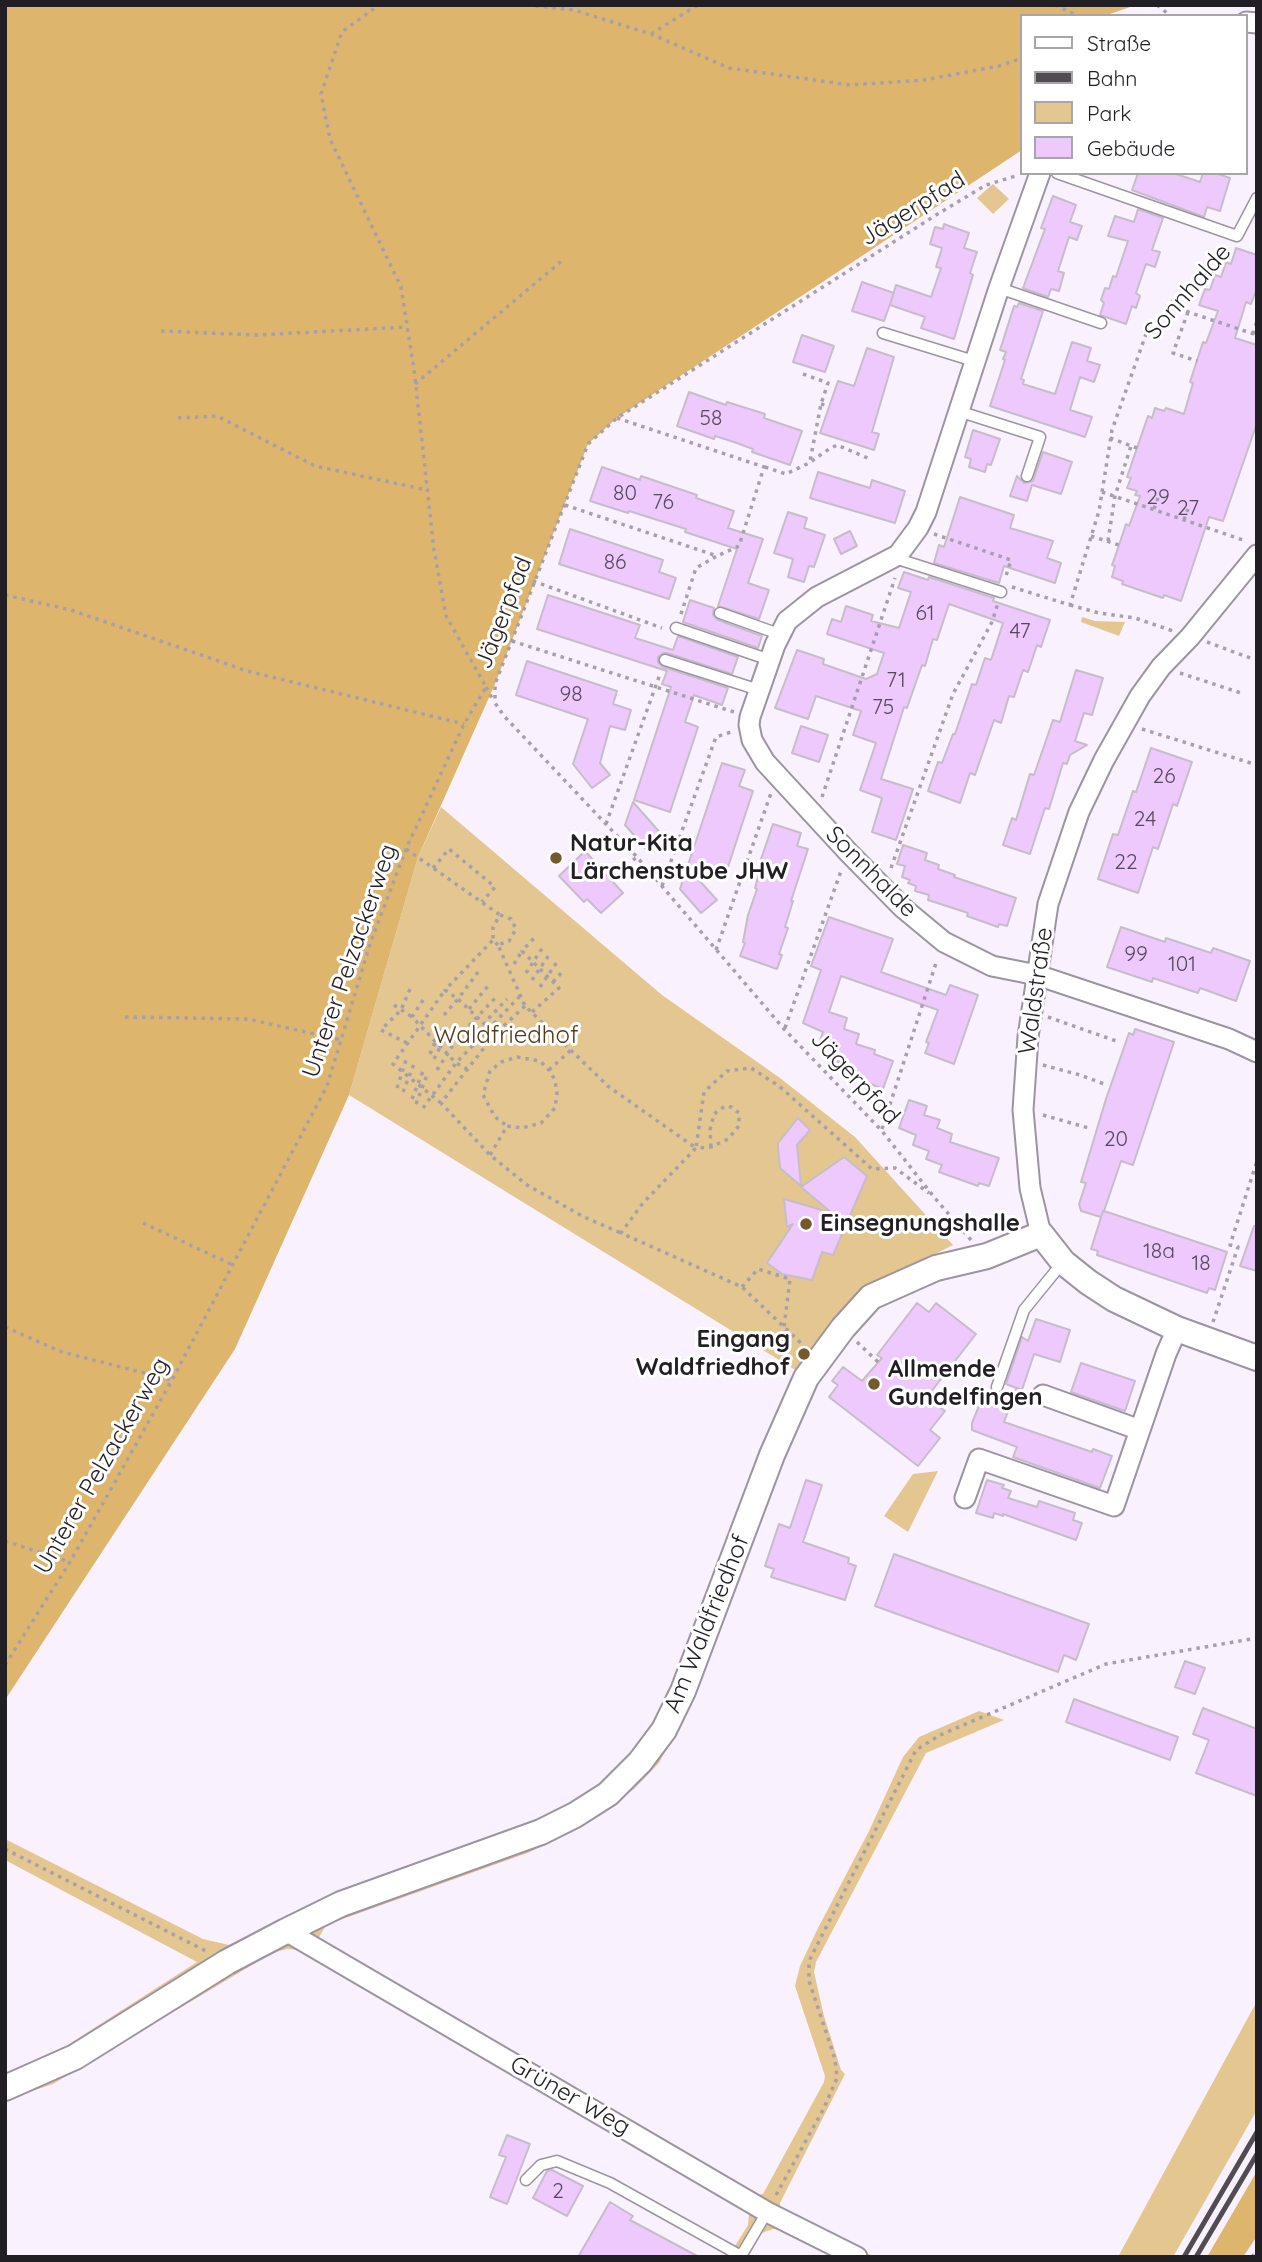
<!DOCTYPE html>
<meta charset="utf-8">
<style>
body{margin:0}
#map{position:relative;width:1262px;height:2262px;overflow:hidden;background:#faf1fe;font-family:Quicksand,sans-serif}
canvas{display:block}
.frame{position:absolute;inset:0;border:7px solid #221f24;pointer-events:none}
.legend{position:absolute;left:1020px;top:14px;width:228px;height:161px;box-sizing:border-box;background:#fff;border:2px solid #a7a5a7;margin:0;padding:9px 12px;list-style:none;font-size:21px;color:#221f24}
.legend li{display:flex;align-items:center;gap:14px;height:35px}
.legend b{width:35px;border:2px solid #a7a5a7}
</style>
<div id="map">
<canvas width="1262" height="2262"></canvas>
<div class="frame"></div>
<ul class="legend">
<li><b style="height:9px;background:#fff"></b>Straße</li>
<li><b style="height:9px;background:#504c52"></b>Bahn</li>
<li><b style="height:19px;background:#e4c691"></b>Park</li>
<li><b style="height:19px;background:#eec9fe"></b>Gebäude</li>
</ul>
</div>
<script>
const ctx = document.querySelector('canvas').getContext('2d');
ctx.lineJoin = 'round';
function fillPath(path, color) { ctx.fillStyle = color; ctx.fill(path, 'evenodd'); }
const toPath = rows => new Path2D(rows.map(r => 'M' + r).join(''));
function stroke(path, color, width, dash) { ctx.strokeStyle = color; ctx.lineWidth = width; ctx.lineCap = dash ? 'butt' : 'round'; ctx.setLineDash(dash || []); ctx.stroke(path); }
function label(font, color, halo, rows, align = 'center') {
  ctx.font = font + ' Quicksand,sans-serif'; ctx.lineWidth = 6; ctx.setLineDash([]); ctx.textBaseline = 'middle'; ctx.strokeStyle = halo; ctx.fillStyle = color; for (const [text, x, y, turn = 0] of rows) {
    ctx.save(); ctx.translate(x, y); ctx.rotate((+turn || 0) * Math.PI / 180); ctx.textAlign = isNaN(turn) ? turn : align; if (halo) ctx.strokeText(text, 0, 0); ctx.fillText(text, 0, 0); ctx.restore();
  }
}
const green = toPath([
 [993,184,1009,199,993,214,977,198],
 [1082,617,1095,621,1125,622,1119,636,1081,622],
 [441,807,662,995,780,1078,855,1137,953,1245,858,1293,797,1371,349,1095,418,857],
 [938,1471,908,1532,884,1516,913,1474],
 [699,1618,721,1626,692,1702,659,1763,634,1789,591,1821,530,1852,326,1925,318,1939,756,2195,763,2194,824,2082,825,2076,795,1986,800,1966,817,1930,869,1831,903,1757,919,1737,979,1711,1004,1720,926,1753,816,1962,814,1972,824,2016,841,2070,845,2074,780,2203,780,2211,875,2257,839,2257,786,2230,773,2229,762,2233,750,2254,735,2246,748,2225,749,2214,744,2209,298,1950,287,1949,272,1953,53,2084,14,2097,35,2066,197,1962,5,1860,5,1839,203,1939,229,1945,307,1911,565,1809,606,1778,648,1734,670,1696],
 [1257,2001,1257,2110,1173,2257,1118,2257]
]);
const forest = toPath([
 [5,5,1136,5,1104,16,1022,16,1022,150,617,418,588,444,495,684,418,857,349,1095,235,1349,5,1700],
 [1257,2171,1257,2236,1243,2257,1207,2257]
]);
const building = toPath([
 [1138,173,1173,173,1200,182,1203,173,1215,173,1230,178,1220,211,1207,207,1204,217,1132,190,1138,173],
 [1053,196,1076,205,1070,222,1082,226,1077,240,1069,237,1058,271,1064,273,1059,291,1051,289,1048,297,1023,288,1045,229,1041,228,1053,196],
 [1138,209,1163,218,1152,250,1160,252,1155,267,1146,264,1136,293,1140,296,1136,308,1132,306,1126,324,1100,315,1104,303,1101,300,1105,288,1109,289,1113,276,1116,277,1128,241,1108,236,1115,216,1134,222,1138,209],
 [944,224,969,233,964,248,977,252,970,273,973,275,954,339,921,328,925,317,890,305,896,285,931,297,941,268,936,267,942,248,930,244,935,227,943,229,944,224],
 [1236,248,1257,255,1257,288,1251,304,1246,302,1235,338,1257,345,1257,423,1223,521,1209,517,1181,601,1164,595,1163,598,1122,584,1123,581,1112,577,1115,566,1112,565,1119,545,1126,524,1129,526,1140,496,1135,495,1137,491,1127,488,1131,478,1127,477,1148,416,1152,418,1155,408,1164,411,1166,408,1184,414,1193,383,1190,382,1203,342,1206,343,1218,311,1199,305,1205,289,1210,290,1215,275,1221,277,1226,262,1231,264,1236,248],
 [862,282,894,293,884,321,852,311,862,282],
 [1019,303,1043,311,1021,379,1024,380,1023,384,1055,394,1072,342,1091,348,1087,361,1100,365,1094,382,1080,377,1070,410,1092,417,1085,437,990,406,1005,360,1003,359,1006,352,1000,350,1014,306,1017,307,1019,303],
 [802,335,834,346,825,372,793,362,802,335],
 [867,348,894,357,872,432,879,434,874,450,820,433,838,381,854,386,867,348],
 [689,392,726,405,727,402,765,414,764,418,802,431,790,465,752,452,753,449,734,442,715,436,714,439,677,426,689,392],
 [973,430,1000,439,991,465,987,464,985,472,969,467,971,459,965,457,973,430],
 [1043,452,1072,462,1061,494,1032,485,1027,501,1010,496,1017,476,1024,483,1033,481,1043,452],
 [602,467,640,480,641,476,697,495,696,498,734,511,728,528,763,539,748,583,769,590,759,619,718,606,737,549,685,532,686,529,629,511,628,513,590,501,602,467],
 [818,472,870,488,872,480,905,491,895,523,810,498,818,472],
 [960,497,1014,515,1010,528,1053,541,1047,558,1061,563,1055,583,1004,566,999,583,934,563,939,545,944,547,960,497],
 [788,512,807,518,804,528,825,535,814,567,809,566,804,582,788,577,793,559,774,553,788,512],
 [570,529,663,560,659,572,676,578,669,599,559,564,570,529],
 [850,531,857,546,841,554,834,539,850,531],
 [904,572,928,580,929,577,994,598,993,601,1050,620,1041,647,1037,645,1028,672,1023,670,1014,697,1009,696,1001,723,994,720,975,775,970,773,960,803,928,791,938,762,942,763,953,734,955,734,972,684,976,685,985,658,991,660,1003,623,949,604,937,640,933,639,925,666,922,665,907,708,904,707,881,779,913,789,896,840,872,832,882,798,860,790,876,743,853,735,861,711,816,696,808,719,775,708,797,650,824,659,823,664,866,679,877,674,884,653,827,634,832,619,841,622,846,606,873,615,871,621,899,628,911,592,898,588,904,572],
 [548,595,640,625,635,638,673,650,678,636,738,657,732,674,667,653,663,653,658,657,658,662,663,667,728,688,722,705,694,695,685,722,698,727,670,812,634,800,671,687,662,684,667,671,537,629,548,595],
 [690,600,714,608,713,615,718,620,762,636,758,648,683,622,690,600],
 [527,661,617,691,613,704,631,710,625,730,610,726,600,763,610,775,592,788,573,764,588,719,516,695,527,661],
 [1076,670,1103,678,1092,715,1084,713,1075,741,1087,745,1070,755,1067,764,1063,763,1049,809,1045,808,1030,854,1003,845,1012,818,1016,820,1030,774,1034,775,1053,720,1060,722,1076,670],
 [801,726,828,735,819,762,792,753,801,726],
 [1151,748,1192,762,1177,806,1173,804,1158,849,1153,847,1138,893,1098,879,1113,834,1118,835,1133,791,1136,792,1151,748],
 [722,763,745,770,739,786,753,791,725,876,688,865,722,763],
 [633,802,663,836,646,849,625,825,633,802],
 [773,824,801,833,797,846,808,849,791,901,793,901,785,927,788,928,779,954,782,955,777,969,740,956,745,943,743,942,748,915,757,889,755,888,762,862,760,862,773,824],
 [903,845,927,853,925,860,939,865,938,869,955,875,954,877,1016,898,1007,926,999,924,998,927,967,916,968,913,928,900,929,895,915,891,916,886,908,883,910,880,902,877,905,866,897,864,903,845],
 [585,851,623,893,601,913,587,899,584,902,559,876,585,851],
 [687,867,717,900,701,913,680,889,687,867],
 [829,917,893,939,881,972,946,995,950,985,978,995,954,1064,925,1053,929,1043,926,1042,938,1010,841,976,829,1012,847,1018,844,1029,859,1034,856,1044,875,1050,874,1054,893,1061,883,1089,846,1074,849,1066,833,1060,837,1049,819,1043,823,1032,803,1023,821,970,811,966,829,917],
 [1121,927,1165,942,1166,938,1211,953,1213,948,1250,961,1236,1001,1200,988,1198,993,1153,978,1152,982,1107,967,1121,927],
 [1135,1029,1174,1042,1133,1165,1121,1161,1104,1211,1227,1252,1215,1290,1209,1288,1207,1293,1097,1255,1098,1251,1091,1249,1103,1211,1101,1217,1081,1211,1079,1204,1086,1183,1081,1182,1106,1099,1129,1033,1133,1035,1135,1029],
 [909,1100,927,1106,924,1115,940,1120,937,1128,952,1134,950,1142,999,1158,989,1186,979,1183,978,1186,939,1172,942,1165,926,1159,929,1151,913,1145,916,1135,899,1128,909,1100],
 [798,1118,810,1130,797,1145,801,1186,780,1168,778,1147,778,1143,798,1118],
 [844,1157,867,1176,833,1255,822,1252,812,1280,782,1274,767,1263,793,1224,787,1227,784,1199,832,1213,801,1187,844,1157],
 [1254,1226,1257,1226,1257,1271,1240,1266,1254,1226],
 [917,1303,929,1312,936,1303,976,1334,927,1397,945,1411,930,1430,940,1438,918,1466,829,1397,838,1385,832,1381,843,1367,862,1381,882,1358,877,1355,917,1303],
 [1036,1319,1070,1330,1060,1362,1034,1354,1022,1390,1006,1384,1022,1337,1028,1341,1036,1319],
 [1081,1363,1135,1381,1125,1411,1071,1392,1081,1363],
 [1016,1390,1004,1422,1092,1452,1093,1449,1112,1456,1100,1488,1013,1457,1017,1447,972,1430,972,1423,981,1401,989,1404,1016,1390],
 [806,1480,822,1485,803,1542,849,1558,848,1563,856,1566,845,1600,771,1577,774,1569,765,1566,779,1524,790,1528,806,1480],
 [987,1480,1004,1485,1002,1488,1011,1491,1008,1498,1037,1507,1039,1501,1075,1513,1073,1520,1082,1523,1076,1540,1003,1514,1003,1516,994,1513,993,1518,976,1513,987,1480],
 [894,1554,1089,1624,1076,1660,1064,1655,1058,1672,875,1606,894,1554],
 [1185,1661,1205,1668,1195,1694,1175,1687,1185,1661],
 [1074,1699,1178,1737,1170,1760,1066,1722,1074,1699],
 [1203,1708,1257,1729,1257,1796,1196,1773,1209,1740,1193,1734,1203,1708],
 [507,2135,530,2144,507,2204,490,2197,506,2157,499,2155,507,2135],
 [552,2170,583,2186,567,2216,533,2198,547,2171,552,2170],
 [610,2202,633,2216,630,2220,699,2257,578,2257,610,2202]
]);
const path = toPath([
 [527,5,574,10,651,34,729,68,850,85,924,80,999,66,1022,58],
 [1055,5,1078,16],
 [1157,5,1171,16],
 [651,34,698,5],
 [1172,302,1188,312,1257,335],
 [1188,312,1173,353,1197,361],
 [161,331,256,335,407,327],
 [1253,334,1257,321],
 [803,374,828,383,821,404,810,461],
 [415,384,563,260],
 [821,404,829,406],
 [178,418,217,416,315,466,427,490],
 [617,418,764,467,739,546,717,556],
 [1110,438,1137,448],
 [765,467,786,474,809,463,829,449,837,445,870,459],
 [1102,492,1246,541],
 [565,505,717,556,696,568,680,617],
 [1154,509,1158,498],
 [1184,520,1188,509],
 [934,534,1011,560,1005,579],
 [1091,536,1119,545],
 [1108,541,1115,496,1131,446],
 [533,581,662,628],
 [1012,587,1070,605,1099,511,1112,430,1146,334,1172,302,1226,247],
 [5,595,71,610,247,671,464,724],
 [1070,605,1099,613,1135,618,1173,631],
 [512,641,734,712],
 [1207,642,1253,659],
 [1180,673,1241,693],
 [486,687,493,700],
 [1142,729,1257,765],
 [822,797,895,578],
 [606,824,660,674],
 [406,849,500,915],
 [433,868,449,849,495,887,482,902],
 [891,868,953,694,992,622,998,603],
 [613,876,637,857],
 [662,886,716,737,731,732],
 [498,945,493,940,493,927,500,915,511,919,516,929,509,941,498,945,525,1006,609,1087,696,1148,704,1092,727,1071,751,1068,779,1086,872,1169,895,1168,929,1193],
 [716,950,771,793],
 [514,964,522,951],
 [478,972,458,999,495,1034],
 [526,973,543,947],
 [532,980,551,952],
 [553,982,564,970],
 [540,987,557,962],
 [423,1000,412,1017,456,1063,467,1069],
 [394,1005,412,1017],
 [525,1006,495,1034,441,1103,490,1155,527,1185,584,1217,621,1233],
 [469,1009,488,986],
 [532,1012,559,988,522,951,537,935],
 [444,1015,458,999,445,990,493,940],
 [125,1017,248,1019,341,1040],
 [1048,1017,1119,1042],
 [785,1028,841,871],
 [463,1032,498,995],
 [471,1037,507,999],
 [407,1043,381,1030,401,1010,410,989],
 [430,1054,441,1029],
 [434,1059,447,1034],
 [1043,1065,1080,1075,1104,1084],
 [437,1070,455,1042],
 [549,1070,571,1050],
 [397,1088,407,1057],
 [403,1092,414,1064],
 [412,1099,423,1071],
 [441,1103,393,1064,445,990],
 [416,1104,427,1075],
 [423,1108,456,1063,521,995],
 [1043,1115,1092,1129],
 [882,1129,937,960],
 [711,1147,710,1130,714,1114,725,1106,731,1107,739,1113,739,1126,728,1139,711,1147,696,1148,643,1203,621,1233,742,1287,804,1346],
 [490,1155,507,1126,522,1128,541,1123,555,1108,557,1094,555,1080,549,1070,540,1061,517,1057,501,1062,490,1071,483,1095,495,1117,507,1126],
 [143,1223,233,1265],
 [971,1240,934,1197,882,1131,784,1029,637,857,504,716,495,703,495,684,588,444,617,418,936,215,986,185,1019,175],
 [742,1287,758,1269,790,1279,784,1327],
 [1213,1322,1238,1247,1230,1245,1257,1161],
 [5,1327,62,1352,172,1380],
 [857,1342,878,1362],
 [5,1541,70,1562],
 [5,1665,70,1562,172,1380,327,1086,370,944,406,849,464,724,486,687,446,616,434,550,414,369,401,287,330,139,321,94,342,32,379,5],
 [5,1849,206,1951],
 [776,2195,824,2108,837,2078,835,2059,809,1981,809,1961,916,1750,940,1735,1106,1664,1257,1638],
 [1252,2257,1257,2250]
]);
const service = toPath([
 [1057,173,1237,236,1257,198],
 [999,288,1101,323],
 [883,333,974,361],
 [958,411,1040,437,1027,476],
 [898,555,901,560,1001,592],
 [720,613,779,634],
 [676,628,770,660],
 [665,660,759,690],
 [997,1387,1024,1310,1063,1262],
 [526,2180,541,2165,557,2161,610,2183,741,2256,767,2212]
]);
const minor = toPath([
 [1246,22,1257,23],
 [1040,173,999,288,926,512,918,528,898,555,817,597,787,621,775,645,750,717,749,725,752,740,765,762,848,852,903,908,944,942,992,966,1037,975,1229,1039,1257,1052],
 [1041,1234,1030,1188,1023,1110,1028,1037,1048,904,1079,812,1104,760,1140,696,1161,667,1190,637,1257,555],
 [1043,1395,1140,1430],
 [965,1498,979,1459,1114,1506,1166,1354,1177,1329],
 [286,1931,767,2212,857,2257]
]);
const tertiary = toPath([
 [5,2088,75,2057,227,1962,286,1931,341,1904,541,1832,575,1815,608,1794,640,1762,664,1730,683,1691,772,1455,806,1378,843,1328,871,1297,936,1268,987,1256,1041,1234,1063,1262,1088,1282,1114,1299,1177,1329,1257,1358]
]);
const rail = toPath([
 [1184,2257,1257,2132],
 [1196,2257,1257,2154]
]);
const markers = [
 [556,858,7,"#745a2b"],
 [806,1224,7,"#745a2b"],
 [804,1354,7,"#745a2b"],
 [874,1384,7,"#745a2b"]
];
const numberNames = [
 ["58",711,419],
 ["80",625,494],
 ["29",1158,498],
 ["76",663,503],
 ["27",1188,509],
 ["86",615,563],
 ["61",925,614],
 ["47",1020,632],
 ["71",896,681],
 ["98",571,695],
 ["75",883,708],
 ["26",1164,777],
 ["24",1145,820],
 ["22",1126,863],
 ["99",1136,955],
 ["101",1182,965],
 ["20",1116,1140],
 ["18a",1159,1252],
 ["18",1201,1264],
 ["2",558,2192]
];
const streetNames = [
 ["Jägerpfad",913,209,-32],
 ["Sonnhalde",1188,292,-49],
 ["Jägerpfad",504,613,-69],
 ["Sonnhalde",871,872,45],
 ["Unterer Pelzackerweg",350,961,-71],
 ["Waldstraße",1036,991,-82],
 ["Jägerpfad",855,1078,47],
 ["Unterer Pelzackerweg",102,1466,-60],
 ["Am Waldfriedhof",707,1624,-68],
 ["Grüner Weg",570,2096,30]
];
const poiNames = [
 ["Natur-Kita",570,844],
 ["Lärchenstube JHW",570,872],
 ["Einsegnungshalle",820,1224],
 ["Eingang",790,1340,"right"],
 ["Waldfriedhof",790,1368,"right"],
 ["Allmende",888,1370],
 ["Gundelfingen",888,1398]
];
const parkNames = [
 ["Waldfriedhof",506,1036]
];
fillPath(green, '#e4c691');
fillPath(forest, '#deb56d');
fillPath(building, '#eec9fe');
stroke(building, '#c6bdc9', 2);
stroke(service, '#9c94a0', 13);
stroke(minor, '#9c94a0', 23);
stroke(tertiary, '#9c94a0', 28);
stroke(path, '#a7a0aa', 3.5, [3.5, 5]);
stroke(service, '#fff', 10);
stroke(minor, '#fff', 19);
stroke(tertiary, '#fff', 24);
stroke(rail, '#504c52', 5);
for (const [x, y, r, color] of markers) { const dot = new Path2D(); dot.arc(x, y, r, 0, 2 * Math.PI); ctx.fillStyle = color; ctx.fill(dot); stroke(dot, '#fff', 2.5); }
label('21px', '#554a5a', null, numberNames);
label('24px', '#221f24', '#fff', streetNames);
label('bold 24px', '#221f24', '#fff', poiNames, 'left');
label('24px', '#4e3c1d', '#fff', parkNames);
</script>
